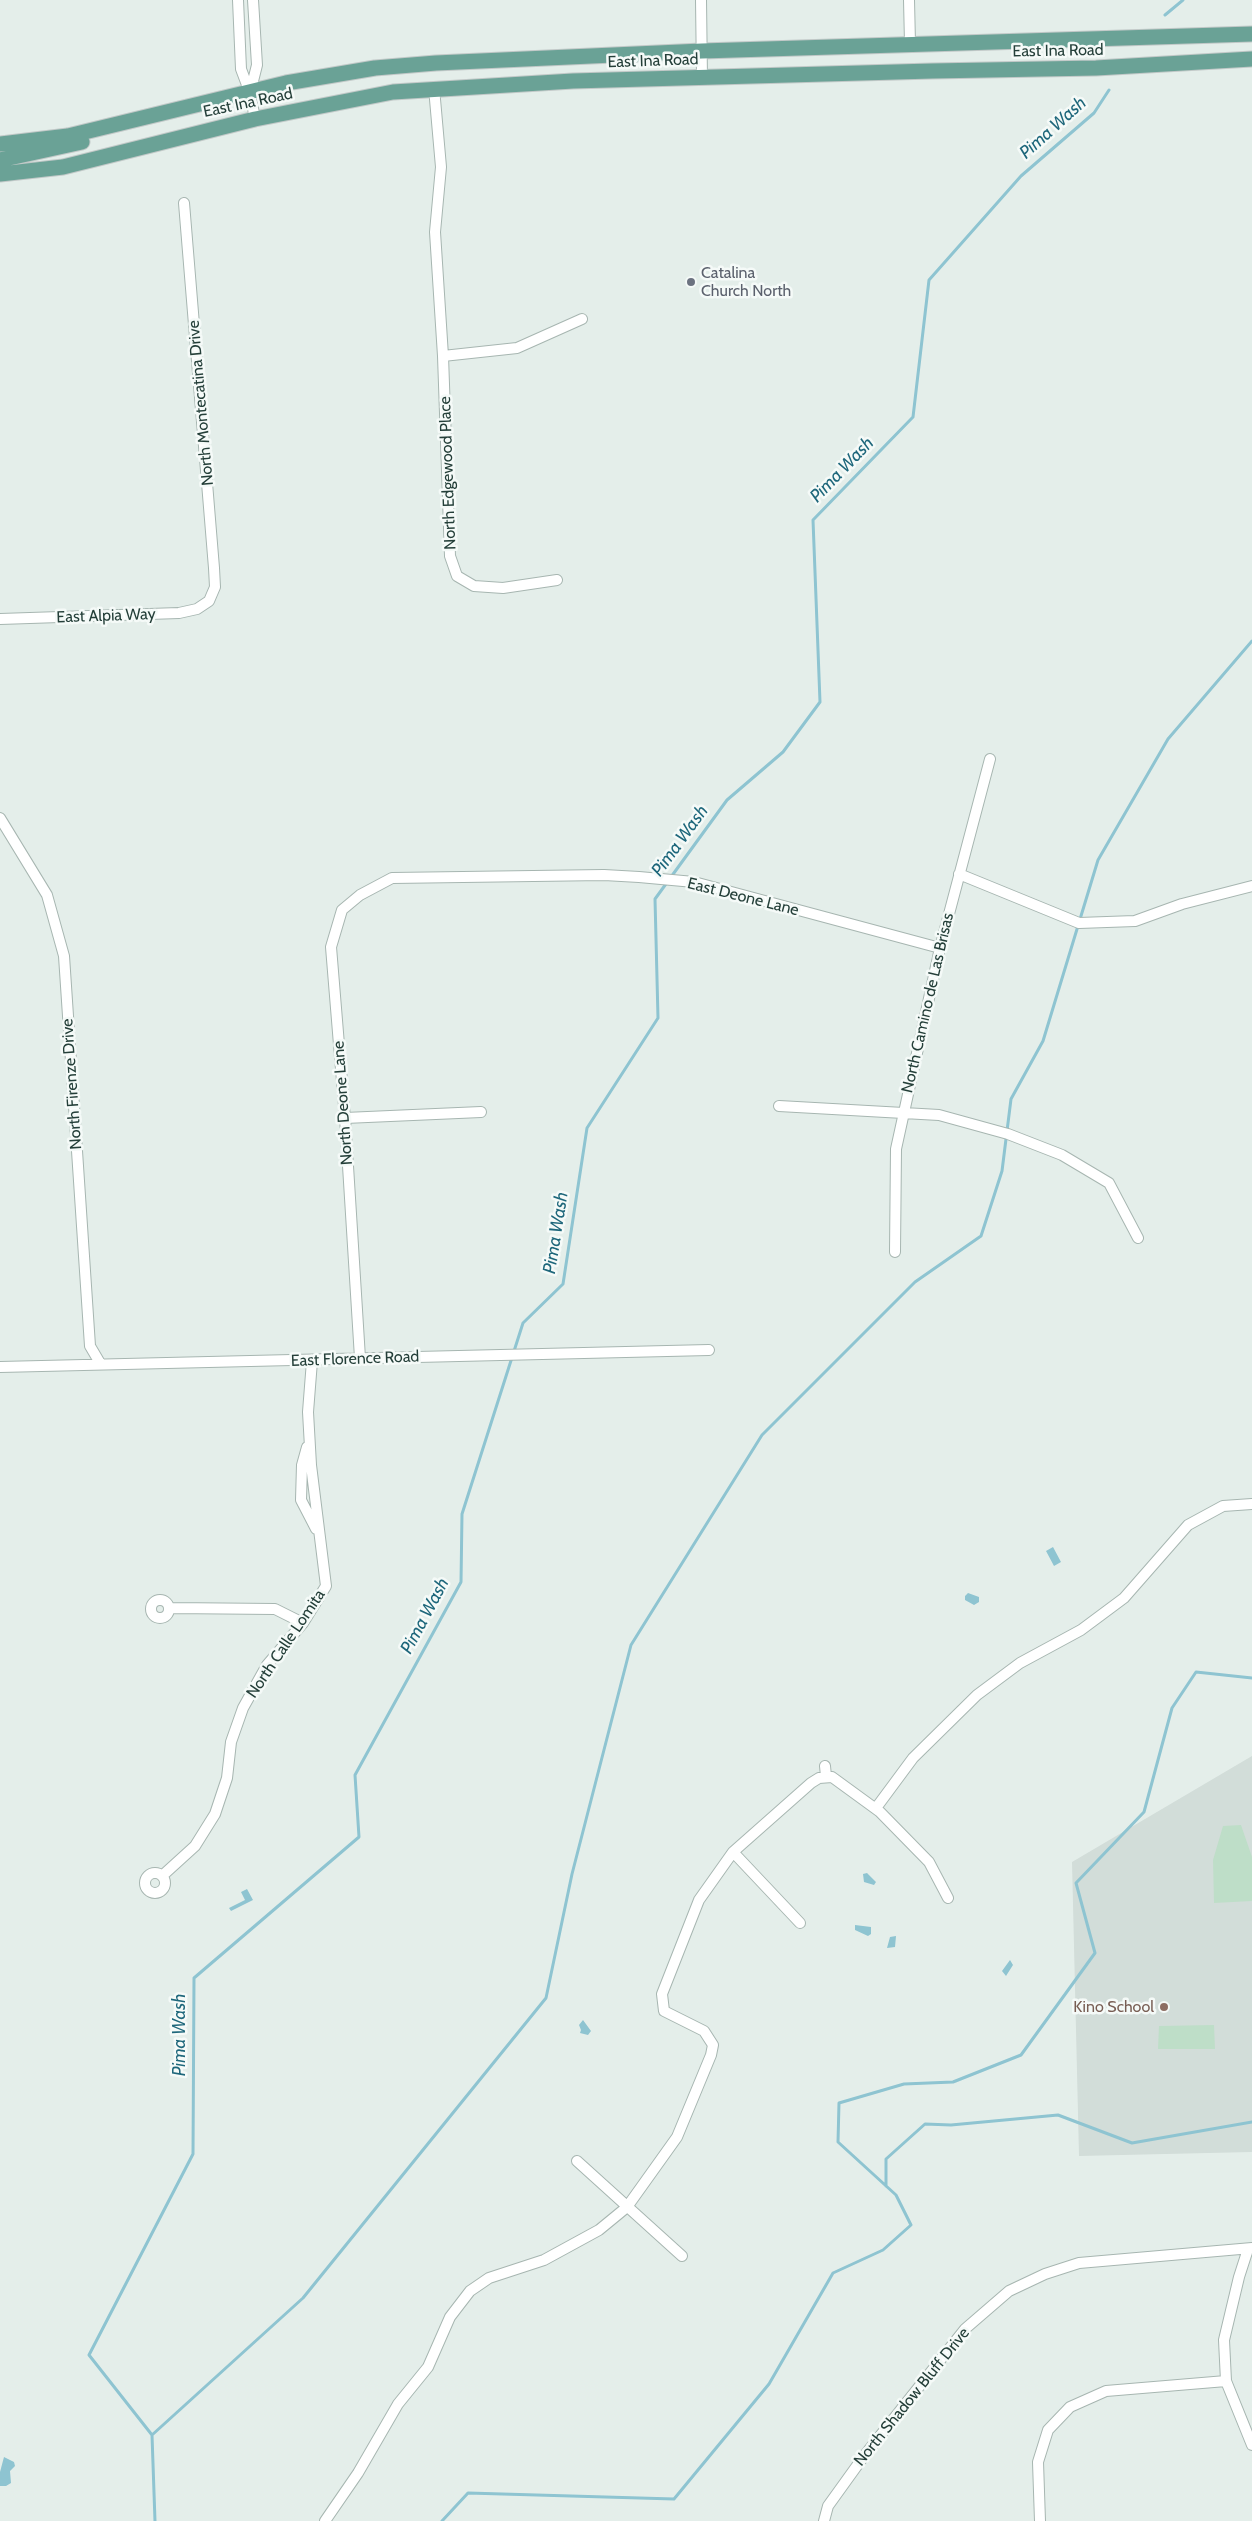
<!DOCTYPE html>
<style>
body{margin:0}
canvas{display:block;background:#e4eeea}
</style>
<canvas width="1252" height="2521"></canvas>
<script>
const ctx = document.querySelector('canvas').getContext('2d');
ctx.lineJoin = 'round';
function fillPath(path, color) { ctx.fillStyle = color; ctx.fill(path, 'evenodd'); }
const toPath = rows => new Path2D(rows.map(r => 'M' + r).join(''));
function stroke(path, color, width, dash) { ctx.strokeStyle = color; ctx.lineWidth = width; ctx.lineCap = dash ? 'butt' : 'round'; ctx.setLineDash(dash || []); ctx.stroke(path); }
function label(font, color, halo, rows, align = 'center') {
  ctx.font = font + ' Cabin,sans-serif'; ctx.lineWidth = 5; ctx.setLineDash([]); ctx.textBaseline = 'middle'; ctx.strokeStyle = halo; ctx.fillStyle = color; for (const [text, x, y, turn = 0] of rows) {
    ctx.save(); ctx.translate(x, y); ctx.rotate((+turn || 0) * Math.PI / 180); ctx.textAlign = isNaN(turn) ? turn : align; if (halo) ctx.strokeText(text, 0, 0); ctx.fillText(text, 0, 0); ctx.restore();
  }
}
const built = toPath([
 [1252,1756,1252,2152,1079,2156,1072,1862]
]);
const green = toPath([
 [1241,1825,1252,1857,1252,1901,1214,1903,1213,1860,1223,1826],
 [1214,2025,1215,2049,1158,2049,1159,2026]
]);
const water = toPath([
 [1053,1547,1061,1562,1054,1566,1046,1551],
 [968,1593,979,1597,979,1602,974,1605,965,1600,965,1596],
 [867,1873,876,1882,874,1885,864,1882,863,1874],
 [247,1889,253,1900,231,1911,229,1908,245,1900,241,1892],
 [855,1925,871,1927,871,1934,868,1936,855,1930],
 [896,1936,895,1947,887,1948,890,1937],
 [1010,1960,1013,1965,1006,1976,1002,1971],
 [583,2020,591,2031,588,2035,580,2033,581,2030,579,2025],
 [4,2457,14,2462,15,2466,10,2471,11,2483,6,2486,0,2486,0,2472]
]);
const stream = toPath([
 [1165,15,1183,0],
 [886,2186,886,2159,925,2124,951,2125,1058,2115,1132,2143,1252,2122],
 [152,2435,303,2298,546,1998,572,1874,631,1645,762,1435,915,1282,981,1236,1002,1171,1011,1099,1043,1041,1098,860,1168,739,1252,641],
 [155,2521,152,2435,89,2355,193,2154,194,1978,359,1837,355,1775,461,1582,462,1514,523,1323,563,1284,587,1128,658,1018,655,899,727,800,783,752,820,702,813,520,913,417,929,280,1021,176,1094,113,1109,90],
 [442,2521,468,2493,674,2499,769,2384,833,2273,883,2250,911,2225,896,2195,838,2142,839,2103,904,2084,953,2082,1021,2055,1095,1953,1076,1883,1144,1812,1172,1708,1196,1672,1252,1678]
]);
const minor = toPath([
 [238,0,241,69,250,93,255,119],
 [701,0,702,77],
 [909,0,910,43],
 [434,88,441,167,435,232,443,356,450,556,457,576,474,586,503,588,557,580],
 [250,93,257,65,253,0],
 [443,356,517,348,582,319],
 [0,619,179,613,197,609,209,601,215,587,214,568,184,203],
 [0,818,47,895,64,956,90,1346,100,1363],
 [959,874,1079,923,1135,921,1182,904,1252,886],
 [779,1106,939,1115,1008,1134,1062,1155,1109,1183,1138,1238],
 [345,1118,481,1112],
 [895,1252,896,1149,940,948,990,759],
 [360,1358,345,1118,331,947,342,910,360,895,392,878,604,875,639,877,694,882,940,948],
 [0,1367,709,1350],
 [307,1447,302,1465,301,1500,316,1529],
 '151 1609a9 9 0 1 1 18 0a9 9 0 1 1-18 0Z',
 [170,1608,275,1609,303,1623],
 [825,1766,826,1776],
 [876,1808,913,1758,977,1695,1020,1663,1081,1630,1124,1598,1188,1525,1223,1506,1252,1504],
 [733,1852,800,1923],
 '145 1883a10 10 0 1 1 20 0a10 10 0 1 1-20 0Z',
 [162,1876,195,1846,215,1814,227,1778,231,1742,243,1708,267,1665,303,1623,326,1586,311,1465,308,1412,312,1361],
 [577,2161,682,2256],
 [1248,2249,1239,2277,1224,2340,1226,2381,1252,2445],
 [325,2521,358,2473,398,2404,428,2367,450,2317,470,2291,489,2278,544,2260,599,2230,627,2207,677,2137,711,2055,713,2045,704,2031,664,2011,662,1994,699,1900,733,1852,811,1783,819,1778,832,1777,880,1812,929,1862,948,1898],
 [824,2521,828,2506,864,2456,965,2329,1009,2291,1045,2274,1079,2263,1252,2248],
 [1040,2521,1038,2462,1048,2430,1070,2407,1106,2391,1226,2381]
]);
const primary = toPath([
 [0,144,68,136,286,83,375,68,436,63,702,51,1252,34],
 [0,160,82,142],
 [0,174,63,167,255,119,393,92,573,81,932,71,1096,68,1252,59]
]);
const markers = [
 [691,282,5,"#6b7280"],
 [1164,2007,5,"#8d6e63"]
];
const streetNames = [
 ["East Ina Road",1058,51,-1],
 ["East Ina Road",653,61,-2],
 ["East Ina Road",248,103,-12],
 ["North Montecatina Drive",201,403,-95],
 ["North Edgewood Place",448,473,-92],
 ["East Alpia Way",106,616,-2],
 ["East Deone Lane",743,897,14],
 ["North Camino de Las Brisas",928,1003,-77],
 ["North Firenze Drive",72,1084,-94],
 ["North Deone Lane",343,1103,-94],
 ["East Florence Road",355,1359,-2],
 ["North Calle Lomita",286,1644,-56],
 ["North Shadow Bluff Drive",912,2397,-51]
];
const worshipNames = [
 ["Catalina",701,273],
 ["Church North",701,291]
];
const educationNames = [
 ["Kino School",1154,2007]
];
const waterNames = [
 ["Pima Wash",1053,128,-42],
 ["Pima Wash",842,470,-46],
 ["Pima Wash",680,841,-54],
 ["Pima Wash",556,1233,-81],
 ["Pima Wash",425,1616,-62],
 ["Pima Wash",180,2035,-90]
];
fillPath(built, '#d2ddd9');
fillPath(green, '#bedec8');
fillPath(water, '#8ec4d1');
stroke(stream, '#8ec4d1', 3);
stroke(minor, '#a7b6b1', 12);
stroke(primary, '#c2c9c8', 17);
stroke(minor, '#fff', 10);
stroke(primary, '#6aa296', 15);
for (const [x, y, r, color] of markers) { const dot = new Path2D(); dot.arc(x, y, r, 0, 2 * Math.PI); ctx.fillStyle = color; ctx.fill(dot); stroke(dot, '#f5faf8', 2); }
label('16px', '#243f39', '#f5faf8', streetNames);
label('16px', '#5b616d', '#f5faf8', worshipNames, 'left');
label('16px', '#785e54', '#f5faf8', educationNames, 'right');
label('italic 18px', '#1e677b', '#f5faf8', waterNames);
</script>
